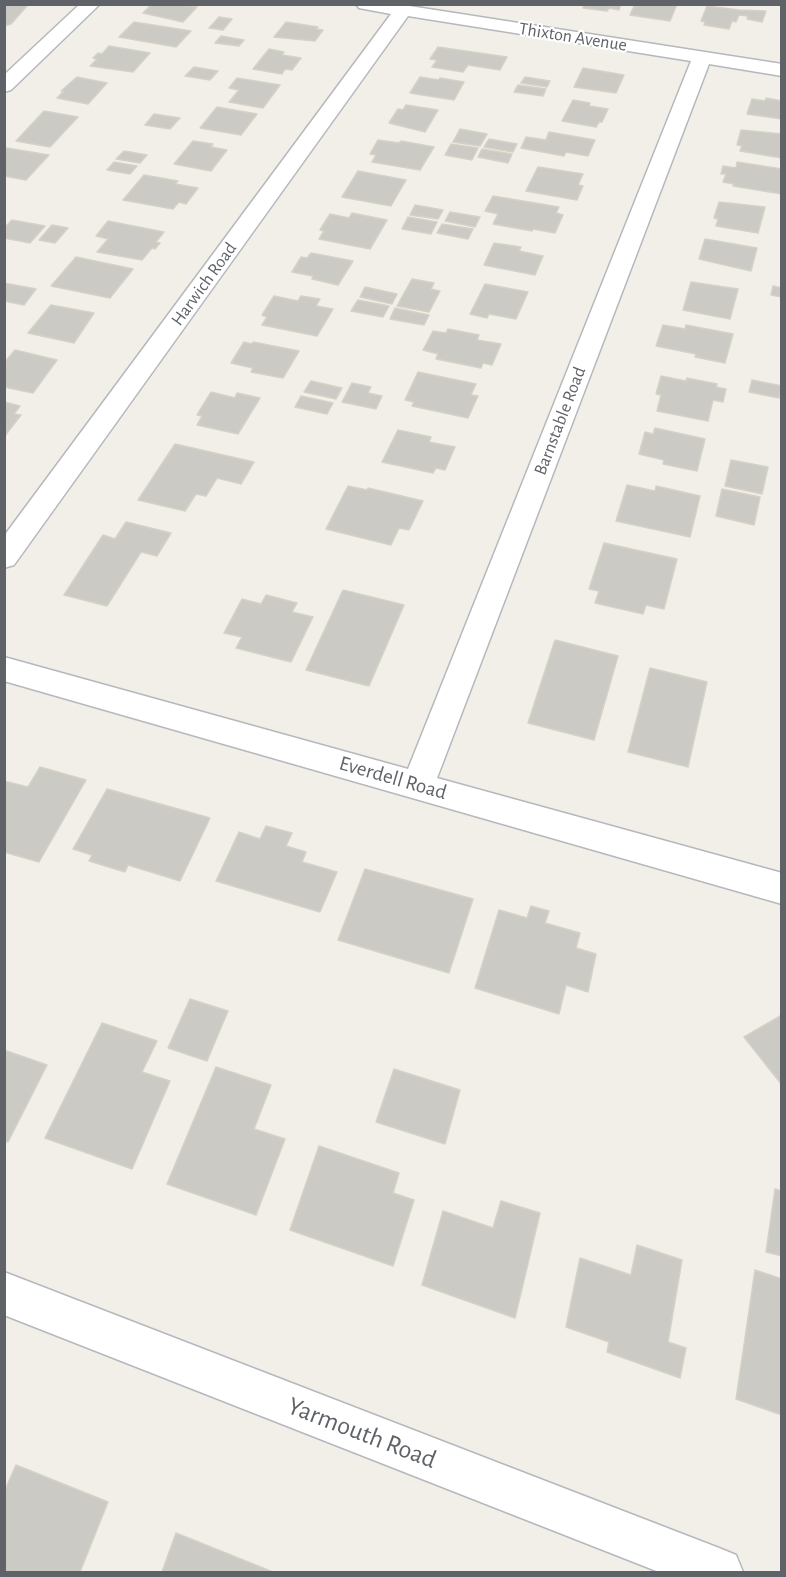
<!DOCTYPE html>
<style>
body{margin:0}
#map{position:relative;width:786px;height:1577px;overflow:hidden;background:#f1efe8;font-family:"Alegreya Sans",sans-serif}
canvas{display:block}
.frame{position:absolute;inset:0;border:6px solid #5f6368;pointer-events:none}
</style>
<div id="map">
<canvas width="786" height="1577"></canvas>
<div class="frame"></div>
</div>
<script>
const ctx = document.querySelector('canvas').getContext('2d');
ctx.lineJoin = 'round';
function fillPath(path, color) { ctx.fillStyle = color; ctx.fill(path, 'evenodd'); }
const toPath = rows => new Path2D(rows.map(r => 'M' + r).join(''));
function stroke(path, color, width, dash) { ctx.strokeStyle = color; ctx.lineWidth = width; ctx.lineCap = dash ? 'butt' : 'round'; ctx.setLineDash(dash || []); ctx.stroke(path); }
function label(font, color, halo, rows, align = 'center') {
  ctx.font = font + ' "Alegreya Sans",sans-serif'; ctx.lineWidth = 4.5; ctx.setLineDash([]); ctx.textBaseline = 'middle'; ctx.strokeStyle = halo; ctx.fillStyle = color; for (const [text, x, y, turn = 0] of rows) {
    ctx.save(); ctx.translate(x, y); ctx.rotate((+turn || 0) * Math.PI / 180); ctx.textAlign = isNaN(turn) ? turn : align; if (halo) ctx.strokeText(text, 0, 0); ctx.fillText(text, 0, 0); ctx.restore();
  }
}
const building = toPath([
 [4,4,17,4,27,6,11,24,4,26,4,4],
 [152,4,180,4,197,7,183,22,143,13,152,4],
 [584,4,621,4,619,10,609,8,607,11,583,8,584,4],
 [635,4,677,4,670,21,630,15,635,4],
 [707,6,739,10,766,11,762,22,747,19,748,16,739,15,736,22,732,21,729,29,704,25,705,22,701,21,707,6],
 [219,17,232,19,223,30,209,28,219,17],
 [134,22,191,31,176,47,119,37,134,22],
 [286,22,318,27,316,29,323,30,315,41,274,37,286,22],
 [221,36,244,40,239,46,215,43,221,36],
 [109,46,150,53,133,72,90,66,97,59,93,58,98,53,102,54,109,46],
 [438,47,507,57,500,70,468,65,463,72,432,67,437,60,430,59,438,47],
 [269,49,284,52,282,55,301,58,292,70,285,69,282,74,253,69,269,49],
 [194,67,218,71,210,80,185,76,194,67],
 [583,68,624,75,616,93,574,87,583,68],
 [77,77,107,83,88,104,57,98,64,91,61,91,77,77],
 [420,77,439,80,440,78,464,82,454,100,410,93,420,77],
 [525,77,550,81,547,87,521,83,525,77],
 [237,78,280,85,263,108,229,102,239,90,229,88,237,78],
 [518,85,546,89,543,96,514,92,518,85],
 [766,98,782,101,782,119,747,114,752,99,765,101,766,98],
 [573,100,590,103,589,106,608,109,602,122,599,122,596,127,562,121,573,100],
 [406,105,438,110,425,132,389,123,398,109,403,110,406,105],
 [217,107,257,114,241,135,200,128,217,107],
 [44,111,78,117,50,147,16,141,44,111],
 [154,114,180,118,170,129,145,125,154,114],
 [460,129,487,134,480,146,453,142,460,129],
 [741,130,782,134,782,158,740,151,742,146,737,145,741,130],
 [549,132,595,140,588,156,566,152,564,156,521,148,526,137,546,140,549,132],
 [489,139,517,144,513,152,484,147,489,139],
 [378,140,399,143,401,141,434,147,420,170,372,162,376,155,370,154,378,140],
 [193,141,213,144,211,147,227,150,211,171,174,164,193,141],
 [451,144,478,148,472,160,445,155,451,144],
 [7,148,49,155,26,180,4,176,4,150,7,148],
 [482,149,512,154,508,163,478,157,482,149],
 [124,151,147,155,140,163,116,159,124,151],
 [114,162,137,166,130,174,107,170,114,162],
 [737,162,782,169,782,194,733,186,734,184,723,182,726,174,721,174,723,166,736,168,737,162],
 [538,167,583,174,578,185,583,186,577,200,526,191,538,167],
 [358,171,406,180,391,206,342,197,358,171],
 [144,175,178,181,175,184,198,188,186,204,179,202,173,209,123,200,144,175],
 [493,196,559,207,556,213,563,215,555,233,533,229,532,231,493,224,498,214,485,211,493,196],
 [719,202,765,207,758,233,716,226,718,219,714,218,719,202],
 [415,205,443,210,438,219,410,215,415,205],
 [450,212,480,217,475,227,445,221,450,212],
 [352,213,387,220,370,249,319,239,324,231,320,230,330,214,349,218,352,213],
 [408,217,437,222,431,234,402,229,408,217],
 [12,220,45,226,30,243,4,238,4,228,12,220],
 [108,221,164,232,156,242,160,243,155,249,152,248,142,260,97,252,108,239,96,236,108,221],
 [442,224,473,229,468,239,437,233,442,224],
 [52,225,68,228,55,243,39,240,52,225],
 [705,239,757,248,751,271,699,259,705,239],
 [494,243,521,247,519,251,543,256,535,275,484,265,494,243],
 [311,253,353,261,338,285,312,279,313,276,292,272,301,257,307,258,311,253],
 [76,257,133,269,110,298,51,286,76,257],
 [412,279,434,283,431,289,440,291,429,312,397,306,412,279],
 [691,282,738,289,730,319,683,310,691,282],
 [4,283,36,289,24,305,4,301,4,283],
 [485,284,528,292,516,319,489,314,487,318,470,314,485,284],
 [773,286,782,288,782,297,771,295,773,286],
 [365,287,397,294,392,304,360,297,365,287],
 [274,296,298,301,301,296,320,299,316,306,333,309,317,336,262,325,267,317,262,315,274,296],
 [358,300,389,306,383,317,351,311,358,300],
 [51,305,94,313,74,343,28,333,51,305],
 [395,308,429,315,424,325,390,319,395,308],
 [663,325,685,329,686,325,733,334,725,363,695,357,696,354,656,346,663,325],
 [448,329,479,335,477,340,501,344,492,365,483,363,481,368,436,359,438,354,423,350,433,331,446,333,448,329],
 [244,342,252,344,253,342,299,351,283,378,251,372,253,368,231,363,244,342],
 [15,350,57,360,33,393,4,387,4,363,15,350],
 [418,372,476,384,471,395,478,396,468,418,412,406,414,402,405,400,418,372],
 [661,376,686,381,687,378,717,384,716,387,726,389,723,402,713,400,708,421,657,411,661,395,656,394,661,376],
 [752,380,782,386,779,398,749,392,752,380],
 [311,381,342,388,336,399,304,392,311,381],
 [352,383,371,387,368,393,382,396,376,409,342,402,352,383],
 [211,392,235,398,237,393,260,398,238,434,197,425,202,416,197,415,211,392],
 [301,396,333,403,327,414,295,407,301,396],
 [4,402,20,406,14,414,21,415,4,437,4,402],
 [655,428,705,439,697,471,663,464,664,460,639,454,645,432,653,434,655,428],
 [398,430,431,437,429,442,455,447,445,470,436,468,433,473,382,462,398,430],
 [175,444,254,462,241,484,217,478,206,496,196,494,185,511,138,500,175,444],
 [731,460,768,467,762,494,725,486,731,460],
 [627,485,655,491,656,486,700,496,690,537,616,521,627,485],
 [348,486,367,490,368,488,423,501,409,530,399,528,391,545,326,529,348,486],
 [722,489,760,497,754,525,716,516,722,489],
 [126,522,171,533,157,556,141,552,107,606,64,595,103,535,115,539,126,522],
 [604,543,677,559,664,609,646,605,643,614,595,603,599,591,589,589,604,543],
 [343,590,404,605,369,686,306,670,343,590],
 [266,595,297,603,292,612,313,617,291,662,236,648,242,637,224,633,242,599,261,604,266,595],
 [555,640,618,656,594,740,528,723,555,640],
 [650,668,707,682,688,767,628,752,650,668],
 [40,767,86,780,39,862,4,852,4,781,28,787,40,767],
 [107,789,210,818,180,881,128,865,125,872,89,861,92,855,73,849,107,789],
 [266,826,292,833,286,846,306,852,302,862,337,872,320,912,216,881,239,832,260,839,266,826],
 [365,869,473,899,449,973,338,940,365,869],
 [531,906,549,911,545,923,580,933,576,948,596,954,588,992,566,985,559,1014,475,988,499,910,527,918,531,906],
 [190,999,228,1011,207,1061,168,1048,190,999],
 [782,1015,782,1085,744,1037,782,1015],
 [102,1023,157,1041,142,1072,170,1081,132,1169,45,1138,102,1023],
 [4,1050,47,1065,8,1142,4,1141,4,1050],
 [216,1067,271,1085,254,1129,285,1139,256,1215,167,1184,216,1067],
 [394,1069,460,1090,445,1144,376,1122,394,1069],
 [319,1146,399,1173,393,1193,414,1200,393,1266,290,1230,319,1146],
 [775,1189,782,1191,782,1256,766,1252,775,1189],
 [501,1201,540,1213,515,1318,422,1285,443,1211,493,1228,501,1201],
 [637,1245,682,1260,668,1342,686,1348,680,1378,607,1352,609,1342,566,1327,580,1258,631,1275,637,1245],
 [755,1270,782,1279,782,1415,736,1399,755,1270],
 [16,1465,108,1502,80,1572,4,1572,4,1492,16,1465],
 [176,1533,273,1572,162,1572,176,1533]
]);
const minor = toPath([
 [80,4,100,4,11,90,4,92,4,75,80,4],
 [356,4,403,5,782,64,782,76,709,64,437,778,782,873,782,904,4,681,4,657,408,769,691,61,408,16,14,565,4,568,4,536,391,14,359,8,356,4],
 [4,1272,719,1548,736,1555,743,1572,659,1572,4,1315,4,1272]
]);
const farStreetnames = [
 ["Thixton Avenue",573,37,9],
 ["Harwich Road",204,284,-54],
 ["Barnstable Road",560,421,-69]
];
const streetNames = [
 ["Everdell Road",393,778,16]
];
const nearStreetnames = [
 ["Yarmouth Road",362,1433,21]
];
fillPath(building, '#cccac5');
stroke(building, '#d6d1c6', 1.5);
stroke(minor, '#b5b8bc', 3);
fillPath(minor, '#fff');
label('18px', '#5f6368', '#fff', farStreetnames);
label('21px', '#5f6368', '#fff', streetNames);
label('26px', '#5f6368', '#fff', nearStreetnames);
</script>
